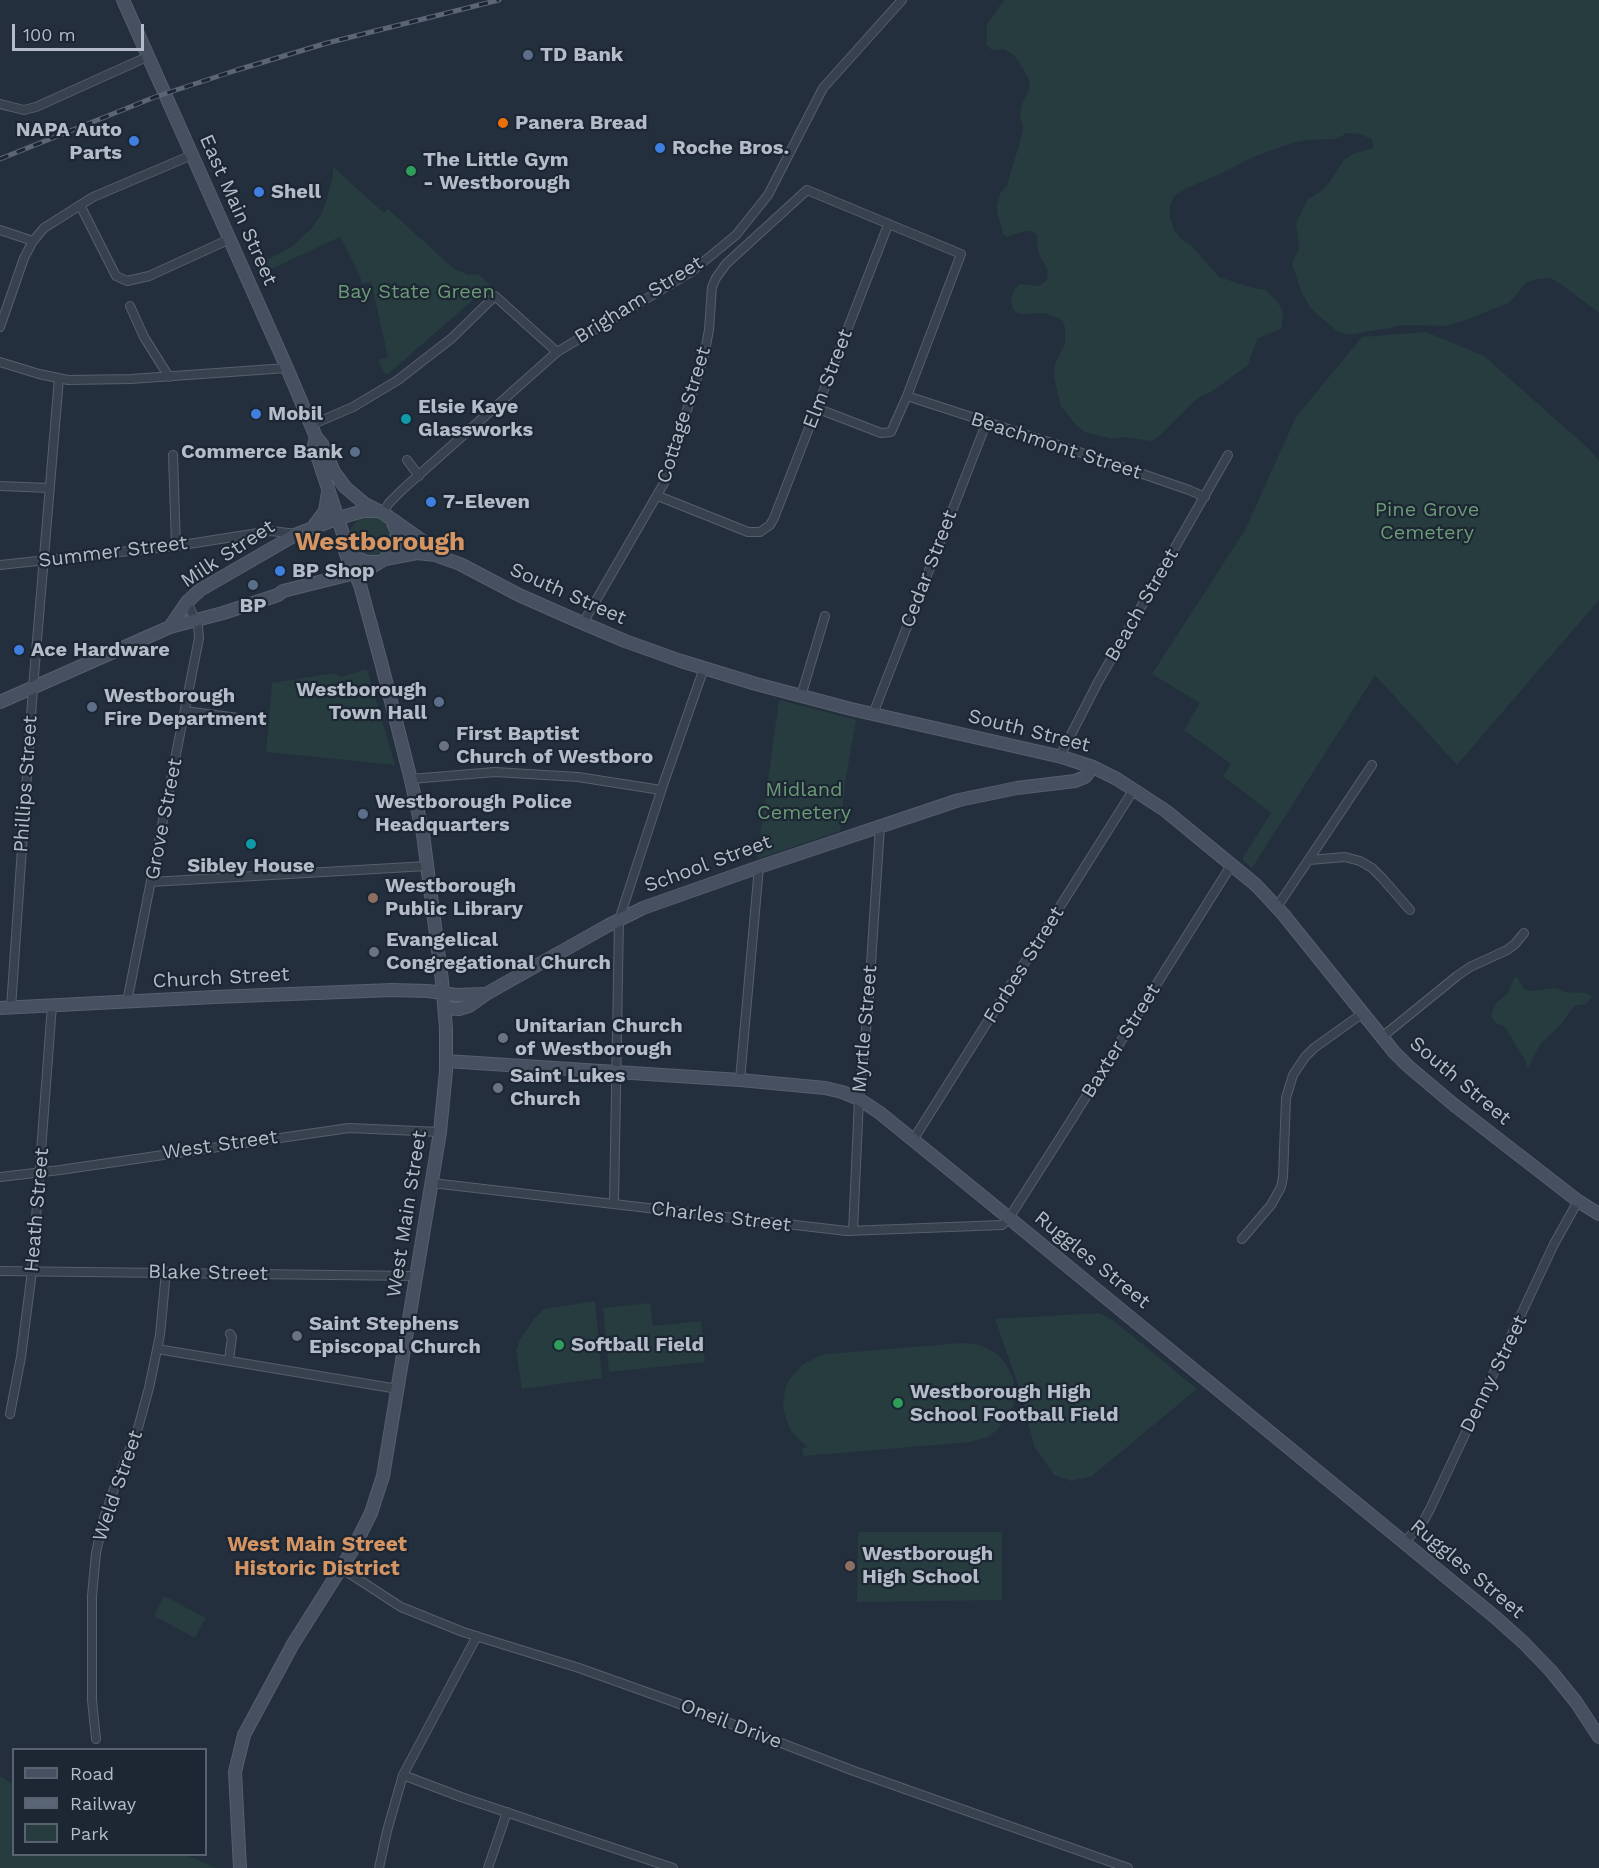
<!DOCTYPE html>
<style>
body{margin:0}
#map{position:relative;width:1599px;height:1868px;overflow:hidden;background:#242f3e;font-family:"Work Sans",sans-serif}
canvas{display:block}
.legend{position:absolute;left:12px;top:1748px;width:195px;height:108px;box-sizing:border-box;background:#1d2633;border:2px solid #59626f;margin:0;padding:8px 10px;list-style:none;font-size:18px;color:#b4bcc9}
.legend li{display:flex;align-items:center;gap:12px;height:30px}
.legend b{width:30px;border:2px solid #59626f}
.scale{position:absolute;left:12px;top:24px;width:132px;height:27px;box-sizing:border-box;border:3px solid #b4bcc9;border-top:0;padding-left:8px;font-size:18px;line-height:21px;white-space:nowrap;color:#b4bcc9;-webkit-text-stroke:4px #1d2633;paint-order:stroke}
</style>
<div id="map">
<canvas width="1599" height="1868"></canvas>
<ul class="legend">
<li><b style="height:8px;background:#465061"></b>Road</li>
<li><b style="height:8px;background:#5a6575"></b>Railway</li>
<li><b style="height:16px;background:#263c3f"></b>Park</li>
</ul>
<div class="scale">100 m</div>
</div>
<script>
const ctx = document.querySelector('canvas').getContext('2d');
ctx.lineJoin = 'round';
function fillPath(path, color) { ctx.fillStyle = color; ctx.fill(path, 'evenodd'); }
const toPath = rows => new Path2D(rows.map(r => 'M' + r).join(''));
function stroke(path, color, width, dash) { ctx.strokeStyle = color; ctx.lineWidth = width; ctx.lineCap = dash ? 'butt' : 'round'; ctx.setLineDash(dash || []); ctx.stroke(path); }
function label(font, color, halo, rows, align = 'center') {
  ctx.font = font + ' "Work Sans",sans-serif'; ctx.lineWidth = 4.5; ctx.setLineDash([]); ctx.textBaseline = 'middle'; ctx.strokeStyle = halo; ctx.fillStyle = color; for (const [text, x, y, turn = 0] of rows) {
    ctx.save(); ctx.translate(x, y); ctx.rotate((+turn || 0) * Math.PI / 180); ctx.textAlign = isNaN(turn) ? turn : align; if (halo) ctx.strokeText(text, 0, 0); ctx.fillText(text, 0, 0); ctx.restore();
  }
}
const green = toPath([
 [1004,0,1599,0,1599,313,1562,285,1550,278,1537,279,1526,283,1509,303,1460,322,1445,326,1405,325,1349,335,1338,332,1311,309,1301,291,1292,263,1299,249,1296,223,1308,199,1320,192,1329,183,1344,160,1353,154,1373,148,1372,139,1359,134,1347,133,1336,139,1309,140,1292,143,1253,157,1218,175,1189,187,1176,194,1170,204,1170,218,1174,230,1181,239,1192,246,1219,277,1253,288,1266,290,1277,301,1283,312,1282,328,1257,339,1248,365,1211,392,1198,398,1158,437,1151,441,1126,437,1113,439,1085,432,1076,425,1061,406,1057,391,1054,375,1055,364,1065,344,1065,327,1061,319,1053,316,1044,313,1019,314,1013,310,1011,300,1014,290,1019,284,1039,286,1047,280,1048,271,1038,252,1037,234,1031,231,1024,231,1007,237,1003,234,998,215,997,206,1000,194,1007,185,1021,139,1023,127,1020,118,1021,107,1030,87,1029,79,1015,56,1004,49,992,50,987,45,987,24],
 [333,167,384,213,388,209,453,268,468,275,478,274,490,285,388,374,384,373,378,360,388,357,371,282,362,284,360,276,340,237,260,274,257,265,290,248,311,229,321,215,327,199,333,176],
 [1426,332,1484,356,1589,449,1599,461,1599,600,1457,765,1375,675,1252,868,1242,859,1271,813,1223,776,1231,764,1184,730,1200,703,1152,674,1245,530,1296,417,1362,337],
 '350 536a20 20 0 1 1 40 0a20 20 0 1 1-40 0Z',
 [367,669,395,765,266,752,272,683,334,673,341,677],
 [779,700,856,720,846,777,840,831,757,859],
 [1517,977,1523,988,1529,991,1556,988,1564,992,1586,993,1593,996,1586,1004,1574,1006,1559,1027,1541,1043,1528,1068,1524,1058,1504,1026,1496,1023,1491,1017,1495,1004,1508,993,1514,978],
 [595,1301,602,1378,522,1389,516,1351,520,1339,534,1319,544,1309],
 [650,1303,653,1326,701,1321,705,1362,609,1372,603,1308],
 [1099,1313,1114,1321,1197,1389,1092,1476,1071,1481,1054,1475,1034,1446,1020,1390,995,1319],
 [962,1343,980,1345,997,1354,1004,1361,1013,1378,1015,1398,1013,1407,1009,1416,996,1431,988,1437,970,1442,803,1456,802,1448,808,1447,794,1435,789,1427,783,1408,785,1389,789,1380,802,1365,819,1356,828,1354],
 [858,1532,1002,1532,1002,1600,857,1602],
 [164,1596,206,1618,195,1638,154,1616],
 [0,1776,13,1784,14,1854,186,1855,216,1868,0,1868]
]);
const street = toPath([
 [0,104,24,110,36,107,149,56],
 [80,205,116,276,127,281,149,276,230,239],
 [0,230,33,241],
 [130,306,144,337,169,377],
 [0,327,24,258,33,241,44,228,93,197,192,155],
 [0,362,39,374,68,380,131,379,287,368],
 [907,396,1079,452,1189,490,1205,497],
 [311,425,353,407,398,380,452,338,495,296,557,352],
 [173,455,176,546],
 [407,460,419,476],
 [0,486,49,488],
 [658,496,748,532,760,532,770,525,774,518,888,225],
 [383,513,389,503,403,489,557,352,691,272,736,235,768,195,823,88,902,0],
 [0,565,176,546,271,531,297,534],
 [583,623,664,483,704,356,709,330,712,287,716,278,726,264,807,190,961,254,907,396,891,432,881,433,816,408],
 [801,696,825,616],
 [185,711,261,721],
 [873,714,986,424],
 [1060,756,1098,682,1228,455],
 [411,779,495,772,578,777,661,790],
 [1309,860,1345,857,1360,861,1372,868,1382,878,1410,910],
 [151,882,427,866],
 [1277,907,1372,765],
 [127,1002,199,638,198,626,187,602],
 [11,1008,33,688,59,378],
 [1382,1037,1457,976,1470,967,1507,950,1515,944,1524,933],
 [740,1080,759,867],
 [913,1140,1134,789],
 [0,1177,60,1170,349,1128,440,1132],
 [432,1183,847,1231,1002,1225,1009,1218,1067,1127,1232,864],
 [614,1204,619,920,664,782,704,668],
 [853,1231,859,1099,868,1010,880,826],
 [1242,1239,1271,1205,1281,1187,1283,1177,1286,1098,1293,1075,1305,1057,1314,1048,1363,1013],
 [0,1271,416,1276],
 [157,1349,398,1389],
 [229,1360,232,1337,230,1334],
 [10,1414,21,1357,32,1271,52,1005],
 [1405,1542,1424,1520,1430,1509,1554,1244,1578,1201],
 [341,1568,401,1607,463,1632,579,1668,677,1703,854,1771,1128,1868],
 [96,1739,92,1700,92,1596,96,1553,103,1521,115,1486,138,1428,149,1388,160,1335,166,1272],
 [403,1775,461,1797,673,1868],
 [379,1868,387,1831,403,1775,477,1636],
 [488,1868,507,1812]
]);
const secondary = toPath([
 [123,0,287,368,316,437,322,444,334,472,345,487,365,504,383,513,440,553],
 [316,437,314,446,346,543,358,558,366,562,378,562],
 [314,526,325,511,328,492],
 [385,559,417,553,435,555,460,564,519,595,571,618,625,641,681,661,756,684,851,709,1062,757,1093,767,1117,779,1166,811,1256,885,1283,914,1394,1052,1408,1066,1453,1104,1578,1201,1599,1214],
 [170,627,187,602,200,590,297,534,339,518,363,511,376,511],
 [0,702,170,627,223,613,278,595,283,591,355,573,375,565,385,559,395,545,397,532,392,520],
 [0,1008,215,997,392,990,428,991,457,995,484,994],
 [445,1008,459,1009,469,1006,486,994,607,926,643,908,759,867,959,800,1017,788,1075,781,1085,777,1093,767],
 [446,1061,740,1080,825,1088,842,1092,859,1099,880,1113,1009,1218,1495,1617,1524,1643,1551,1671,1576,1702,1599,1737],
 [240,1868,235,1772,244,1735,293,1644,353,1549,371,1513,383,1476,440,1132,446,1071,446,1028,442,981,423,834,410,776,381,662,360,585,355,573,351,568,345,551,346,543]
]);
const rail = toPath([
 [0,159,155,97,237,70,327,43,499,0]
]);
const markers = [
 [528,55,6,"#5c6f8a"],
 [503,123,6,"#e8710a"],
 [134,141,6,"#3f7fe0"],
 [660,148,6,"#3f7fe0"],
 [411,171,6,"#2e9e5b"],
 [259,192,6,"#3f7fe0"],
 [256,414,6,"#3f7fe0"],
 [406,419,6,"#0f9aa8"],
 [355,452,6,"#5c6f8a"],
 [431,502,6,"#3f7fe0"],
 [280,571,6,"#3f7fe0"],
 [253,585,6,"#5c6f8a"],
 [19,650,6,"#3f7fe0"],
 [439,702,6,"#5c6f8a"],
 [92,707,6,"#5c6f8a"],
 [444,746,6,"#6b7280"],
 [363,814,6,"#5c6f8a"],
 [251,844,6,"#0f9aa8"],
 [373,898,6,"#8d6e63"],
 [374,952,6,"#6b7280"],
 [503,1038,6,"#6b7280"],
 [498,1088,6,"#6b7280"],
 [297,1336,6,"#6b7280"],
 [559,1345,6,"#2e9e5b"],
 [898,1403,6,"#2e9e5b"],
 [850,1566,6,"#8d6e63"]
];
const poiNames = [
 ["TD Bank",540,55],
 ["Panera Bread",515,123],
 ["NAPA Auto",122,130,"right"],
 ["Parts",122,153,"right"],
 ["Roche Bros.",672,148],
 ["The Little Gym",423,160],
 ["- Westborough",423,183],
 ["Shell",271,192],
 ["Elsie Kaye",418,407],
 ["Glassworks",418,430],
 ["Mobil",268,414],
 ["Commerce Bank",343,452,"right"],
 ["7-Eleven",443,502],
 ["BP Shop",292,571],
 ["BP",253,606,"center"],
 ["Ace Hardware",31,650],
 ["Westborough",427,690,"right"],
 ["Town Hall",427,713,"right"],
 ["Westborough",104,696],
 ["Fire Department",104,719],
 ["First Baptist",456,734],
 ["Church of Westboro",456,757],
 ["Westborough Police",375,802],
 ["Headquarters",375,825],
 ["Sibley House",251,866,"center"],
 ["Westborough",385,886],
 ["Public Library",385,909],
 ["Evangelical",386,940],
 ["Congregational Church",386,963],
 ["Unitarian Church",515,1026],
 ["of Westborough",515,1049],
 ["Saint Lukes",510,1076],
 ["Church",510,1099],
 ["Saint Stephens",309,1324],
 ["Episcopal Church",309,1347],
 ["Softball Field",571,1345],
 ["Westborough High",910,1392],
 ["School Football Field",910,1415],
 ["Westborough",862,1554],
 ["High School",862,1577]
];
const streetNames = [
 ["East Main Street",238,210,66],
 ["Brigham Street",639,300,-32],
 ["Elm Street",828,379,-69],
 ["Cottage Street",684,415,-73],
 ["Beachmont Street",1056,446,18],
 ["Summer Street",113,552,-7],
 ["Milk Street",228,554,-33],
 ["Cedar Street",929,569,-69],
 ["South Street",568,594,24],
 ["Beach Street",1142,605,-60],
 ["South Street",1029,731,14],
 ["Phillips Street",26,784,-86],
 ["Grove Street",164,819,-79],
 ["School Street",708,864,-20],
 ["Forbes Street",1024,965,-58],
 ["Church Street",221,978,-3],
 ["Myrtle Street",865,1029,-85],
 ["Baxter Street",1121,1041,-58],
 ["South Street",1460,1081,40],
 ["West Street",220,1145,-8],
 ["Heath Street",37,1210,-85],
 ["West Main Street",407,1214,-81],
 ["Charles Street",721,1217,7],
 ["Ruggles Street",1092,1260,39],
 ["Blake Street",208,1273,1],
 ["Denny Street",1494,1374,-64],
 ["Weld Street",118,1486,-71],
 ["Ruggles Street",1467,1569,40],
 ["Oneil Drive",731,1724,21]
];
const parkNames = [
 ["Bay State Green",416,292],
 ["Pine Grove",1427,510],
 ["Cemetery",1427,533],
 ["Midland",804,790],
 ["Cemetery",804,813]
];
const neighbourhoodNames = [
 ["West Main Street",317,1545],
 ["Historic District",317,1569]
];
const districtNames = [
 ["Westborough",380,542]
];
fillPath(green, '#263c3f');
stroke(street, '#565f6c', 10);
stroke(secondary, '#565f6c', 14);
stroke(street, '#38414e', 8);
stroke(secondary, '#465061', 12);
stroke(rail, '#5a6575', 5);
stroke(rail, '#1d2633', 3, [9]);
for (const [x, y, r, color] of markers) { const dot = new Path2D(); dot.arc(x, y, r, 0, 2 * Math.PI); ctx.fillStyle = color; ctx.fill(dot); stroke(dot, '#1d2633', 2); }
label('bold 20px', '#b4bcc9', '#1d2633', poiNames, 'left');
label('20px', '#b4bcc9', '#1d2633', streetNames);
label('20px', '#6b9a76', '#1d2633', parkNames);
label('bold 21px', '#d59563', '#1d2633', neighbourhoodNames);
label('bold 26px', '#d59563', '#1d2633', districtNames);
</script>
